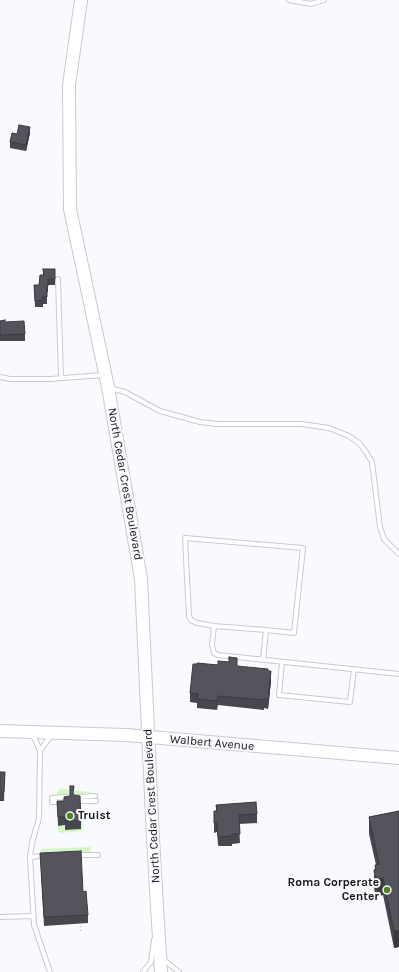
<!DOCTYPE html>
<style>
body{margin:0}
canvas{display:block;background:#f9fafd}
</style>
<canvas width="399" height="972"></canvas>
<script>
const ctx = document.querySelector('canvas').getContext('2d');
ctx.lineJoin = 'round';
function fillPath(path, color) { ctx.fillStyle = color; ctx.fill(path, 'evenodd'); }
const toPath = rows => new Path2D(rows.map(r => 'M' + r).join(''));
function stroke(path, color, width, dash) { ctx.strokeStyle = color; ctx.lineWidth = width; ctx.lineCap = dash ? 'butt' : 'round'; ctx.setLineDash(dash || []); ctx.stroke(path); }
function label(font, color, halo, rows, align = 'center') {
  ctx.font = font + ' Karla,sans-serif'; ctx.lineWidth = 4; ctx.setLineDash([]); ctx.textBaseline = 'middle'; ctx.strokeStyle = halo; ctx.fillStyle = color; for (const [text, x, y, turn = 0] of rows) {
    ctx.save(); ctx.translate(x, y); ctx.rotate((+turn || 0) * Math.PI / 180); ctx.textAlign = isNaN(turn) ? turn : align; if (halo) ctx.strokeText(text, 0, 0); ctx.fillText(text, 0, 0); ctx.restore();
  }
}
const green = toPath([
 [60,789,63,789,90,792,89,794,57,795,56,793],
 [80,820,82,820,83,831,60,833,58,831,58,826,65,825,65,830],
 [89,847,92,848,90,852,74,854,66,851,40,852,41,849]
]);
const path = toPath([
 [80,922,81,933]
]);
const lane = toPath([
 [289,0,311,4,324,0],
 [58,279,61,378],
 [0,377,10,379,50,379,103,375],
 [110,388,125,392,160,411,200,422,217,424,302,424,329,428,349,436,359,443,366,452,372,462,380,527,384,539,399,554],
 [214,626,197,623,191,620,189,616,185,538,303,548,294,633,266,630],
 [263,660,266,630,214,626,212,645,214,653,218,655,399,674],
 [282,662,279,695,350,702,354,669],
 [31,735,35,739,40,751,39,818,32,843,30,857,34,925,50,972],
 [40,751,51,735],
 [76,797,95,796],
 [52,798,67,797],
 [76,801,96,801],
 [52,802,61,802],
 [76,855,98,855],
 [30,857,43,856],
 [0,917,34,916],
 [164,960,179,972],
 [143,972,151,962,154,940]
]);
const secondary = toPath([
 [81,0,69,85,70,209,108,387,141,579,153,839,161,972],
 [0,731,126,735,399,758]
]);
const wall = toPath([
 [30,133,26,151,10,148,10,142,17,134],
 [43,269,55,275,55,285,48,285,48,292,47,292,47,304,43,304,43,307,35,307,34,285,39,285,43,275],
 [0,321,5,322,25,334,25,341,0,341],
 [197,664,237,666,268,671,271,681,268,709,264,708,264,710,218,705,217,710,197,708,197,703,190,702,190,693],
 [0,772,5,772,4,801,0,801],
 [74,795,81,821,81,829,65,830,65,825,58,826,57,801,64,801],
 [216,805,257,814,257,823,239,824,240,843,232,844,232,846,219,846,218,845,217,832,214,833,214,811,216,811],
 [399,811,399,947,394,948,383,895,378,896,377,894,375,895,374,887,374,870,375,869,375,865,376,865,369,834,369,817],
 [40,853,88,915,88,923,44,926]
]);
const shadedWall = toPath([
 [30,127,30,133,26,151,26,145],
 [271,671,271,681,268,709,268,699],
 [383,878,383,895,378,896,378,879],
 [399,930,399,947,394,948,394,931]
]);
const building = toPath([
 [19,125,30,127,26,145,10,142,12,133,17,134,19,125],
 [43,269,55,269,55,279,48,279,48,286,47,286,47,297,42,297,43,300,35,301,34,285,39,285,40,275,44,275,43,269],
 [5,320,5,322,24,321,25,334,0,335,0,321,5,320],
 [229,657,237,658,237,666,268,669,268,671,271,671,268,699,264,699,264,700,218,696,217,701,197,699,198,694,190,693,193,664,197,664,197,663,218,665,218,661,229,662,229,657],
 [0,772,5,772,4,792,0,792,0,772],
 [70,786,74,786,73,793,74,795,80,796,81,821,65,821,65,817,58,817,57,801,64,801,64,797,70,796,70,786],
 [256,802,257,814,239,815,240,834,232,834,232,836,219,837,218,836,217,823,214,823,214,811,217,811,216,805,256,802],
 [399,811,399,930,394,931,383,878,378,879,377,877,375,878,374,870,376,869,375,865,379,864,369,817,399,811],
 [81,851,83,892,86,891,88,915,44,917,40,853,81,851]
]);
const markers = [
 [70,816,4,"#4f8620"],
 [387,890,4,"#4f8620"]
];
const streetNames = [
 ["North Cedar Crest Boulevard",125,484,80],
 ["Walbert Avenue",212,743,5],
 ["North Cedar Crest Boulevard",152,806,-93]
];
const poiNames = [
 ["Truist",78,816],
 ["Roma Corperate",379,883,"right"],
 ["Center",379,897,"right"]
];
fillPath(green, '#d6f7c3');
stroke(lane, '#c8cad3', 6);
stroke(secondary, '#c8cad3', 14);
stroke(path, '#b3b4b7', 1.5, [1, 3]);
stroke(lane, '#fff', 4);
stroke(secondary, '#fff', 12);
fillPath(wall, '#47484f');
fillPath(shadedWall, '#3a3b40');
fillPath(building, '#53545c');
stroke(building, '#3a3b40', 1);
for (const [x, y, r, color] of markers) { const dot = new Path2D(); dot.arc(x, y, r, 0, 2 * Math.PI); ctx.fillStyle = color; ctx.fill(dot); stroke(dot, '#f9fafd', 1.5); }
label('12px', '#151619', '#f9fafd', streetNames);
label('bold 12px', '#151619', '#f9fafd', poiNames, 'left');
</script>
